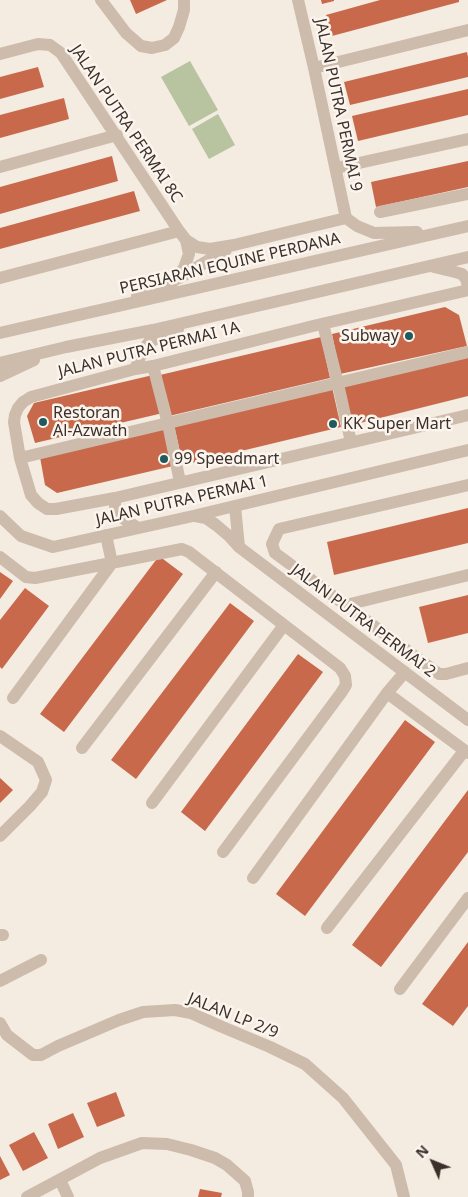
<!DOCTYPE html>
<style>
body{margin:0}
#map{position:relative;width:468px;height:1197px;overflow:hidden;background:#f4ebe1;font-family:"Noto Sans",sans-serif}
canvas{display:block}
.north{position:absolute;left:408px;top:1137px;width:50px;height:50px;-webkit-text-stroke:4px #fbf5ee;paint-order:stroke;rotate:314deg;font-size:14px;font-weight:700;line-height:20px;text-align:center;color:#3b302b}
.north::after{content:'';display:block;margin:auto;width:18px;height:22px;background:#3b302b;clip-path:polygon(50% 0,100% 100%,50% 72%,0 100%)}
</style>
<div id="map">
<canvas width="468" height="1197"></canvas>
<div class="north">N</div>
</div>
<script>
const ctx = document.querySelector('canvas').getContext('2d');
ctx.lineJoin = 'round';
function fillPath(path, color) { ctx.fillStyle = color; ctx.fill(path, 'evenodd'); }
const toPath = rows => new Path2D(rows.map(r => 'M' + r).join(''));
function stroke(path, color, width, dash) { ctx.strokeStyle = color; ctx.lineWidth = width; ctx.lineCap = dash ? 'butt' : 'round'; ctx.setLineDash(dash || []); ctx.stroke(path); }
function label(font, color, halo, rows, align = 'center') {
  ctx.font = font + ' "Noto Sans",sans-serif'; ctx.lineWidth = 5; ctx.setLineDash([]); ctx.textBaseline = 'middle'; ctx.strokeStyle = halo; ctx.fillStyle = color; for (const [text, x, y, turn = 0] of rows) {
    ctx.save(); ctx.translate(x, y); ctx.rotate((+turn || 0) * Math.PI / 180); ctx.textAlign = isNaN(turn) ? turn : align; if (halo) ctx.strokeText(text, 0, 0); ctx.fillText(text, 0, 0); ctx.restore();
  }
}
const green = toPath([
 [190,61,218,110,189,126,161,77],
 [218,114,235,145,209,159,192,129]
]);
const building = toPath([
 [130,0,167,0,136,14],
 [321,0,334,0,334,1,322,4],
 [380,0,459,0,459,2,332,36,326,15],
 [467,52,468,57,468,77,350,105,344,82],
 [38,67,44,87,0,99,0,77],
 [468,89,468,115,358,141,352,116],
 [64,98,69,119,0,138,0,115],
 [112,156,118,181,0,214,0,187],
 [468,161,468,187,376,207,371,182],
 [134,191,140,211,0,249,0,228],
 [445,307,459,315,467,346,340,374,332,334],
 [321,337,330,378,169,416,160,375],
 [468,353,468,396,352,425,343,385],
 [153,375,163,413,35,443,27,416,34,403],
 [332,387,341,427,183,465,174,425],
 [165,426,173,466,57,493,45,485,40,457],
 [468,508,468,543,334,575,327,542],
 [159,556,183,574,64,732,40,714],
 [0,572,13,581,0,599],
 [25,588,49,606,2,669,0,667,0,620],
 [468,595,468,633,428,643,419,607],
 [230,603,254,621,136,779,111,760],
 [298,654,323,672,205,831,181,812],
 [405,720,435,742,305,916,276,894],
 [0,778,13,790,0,803],
 [468,790,468,852,381,967,352,945],
 [468,942,468,1006,453,1026,422,1004],
 [116,1092,125,1116,97,1127,87,1103],
 [73,1113,84,1137,58,1149,48,1124],
 [34,1132,48,1158,23,1171,9,1145],
 [0,1156,10,1175,0,1180],
 [200,1189,222,1193,221,1197,198,1197]
]);
const minor = toPath([
 [101,0,126,33,141,46,152,48,165,45,174,38,179,27,184,10,184,0],
 [298,0,314,68,346,218],
 [0,54,38,44,50,45,61,53,179,231,186,240,197,247,210,249,234,245,346,218],
 [314,68,468,30],
 [0,167,117,135],
 [336,168,468,139],
 [380,212,468,194],
 [346,218,357,226,374,233,417,232],
 [434,267,455,272,462,274,466,279,468,286],
 [0,278,179,231],
 [179,278,226,250],
 [468,290,313,326,153,366,135,369,31,397,23,402,18,408,15,415,14,422,20,458,31,495,38,503,47,509,56,509,115,498,468,415],
 [137,296,174,281,184,268,189,254,186,240],
 [323,324,338,384,351,442],
 [0,333,468,226],
 [0,363,66,347,153,330,468,257],
 [153,366,168,424,180,482],
 [135,369,143,350,149,342,178,329],
 [0,376,34,360],
 [20,458,468,352],
 [468,485,279,529,272,544,275,553,439,674,446,674,468,668],
 [115,498,115,511,124,519,138,528],
 [235,506,239,547],
 [0,516,21,536,53,547,193,516,468,450],
 [195,516,206,518,216,525,229,536,239,547,468,720],
 [0,557,26,577,35,578,182,549,189,552,340,668,345,676,346,685,341,693,223,852],
 [346,605,468,575],
 [387,693,468,753],
 [13,698,112,563,106,535],
 [0,736,38,762,46,780,42,792,30,806,0,836],
 [82,748,216,572],
 [152,803,284,625],
 [253,878,387,693,405,672],
 [327,928,464,751],
 [0,935,3,935],
 [0,981,41,960],
 [400,989,468,898],
 [0,1023,7,1035,33,1055,41,1055,58,1046,119,1020,143,1012,175,1010,191,1013,220,1026,270,1047,305,1064,343,1098,396,1165,404,1197],
 [60,1180,68,1197],
 [27,1197,100,1158,142,1143,167,1144,191,1150,215,1158,227,1165,245,1181,248,1192,248,1197]
]);
const markers = [
 [409,336,5,"#1f5a5e"],
 [43,422,5,"#1f5a5e"],
 [333,424,5,"#1f5a5e"],
 [164,459,5,"#1f5a5e"]
];
const streetNames = [
 ["JALAN PUTRA PERMAI 9",338,105,78],
 ["JALAN PUTRA PERMAI 8C",126,124,56],
 ["PERSIARAN EQUINE PERDANA",230,264,-13],
 ["JALAN PUTRA PERMAI 1A",149,350,-14],
 ["JALAN PUTRA PERMAI 1",182,501,-13],
 ["JALAN PUTRA PERMAI 2",363,621,37],
 ["JALAN LP 2/9",233,1016,22]
];
const poiNames = [
 ["Subway",399,336,"right"],
 ["Restoran",53,413],
 ["Al-Azwath",53,431],
 ["KK Super Mart",343,424],
 ["99 Speedmart",174,459]
];
fillPath(green, '#b8c4a0');
fillPath(building, '#c8694b');
stroke(minor, '#cdbbac', 12);
for (const [x, y, r, color] of markers) { const dot = new Path2D(); dot.arc(x, y, r, 0, 2 * Math.PI); ctx.fillStyle = color; ctx.fill(dot); stroke(dot, '#fbf5ee', 2); }
label('16px', '#3b302b', '#fbf5ee', streetNames);
label('16px', '#3b302b', '#fbf5ee', poiNames, 'left');
</script>
